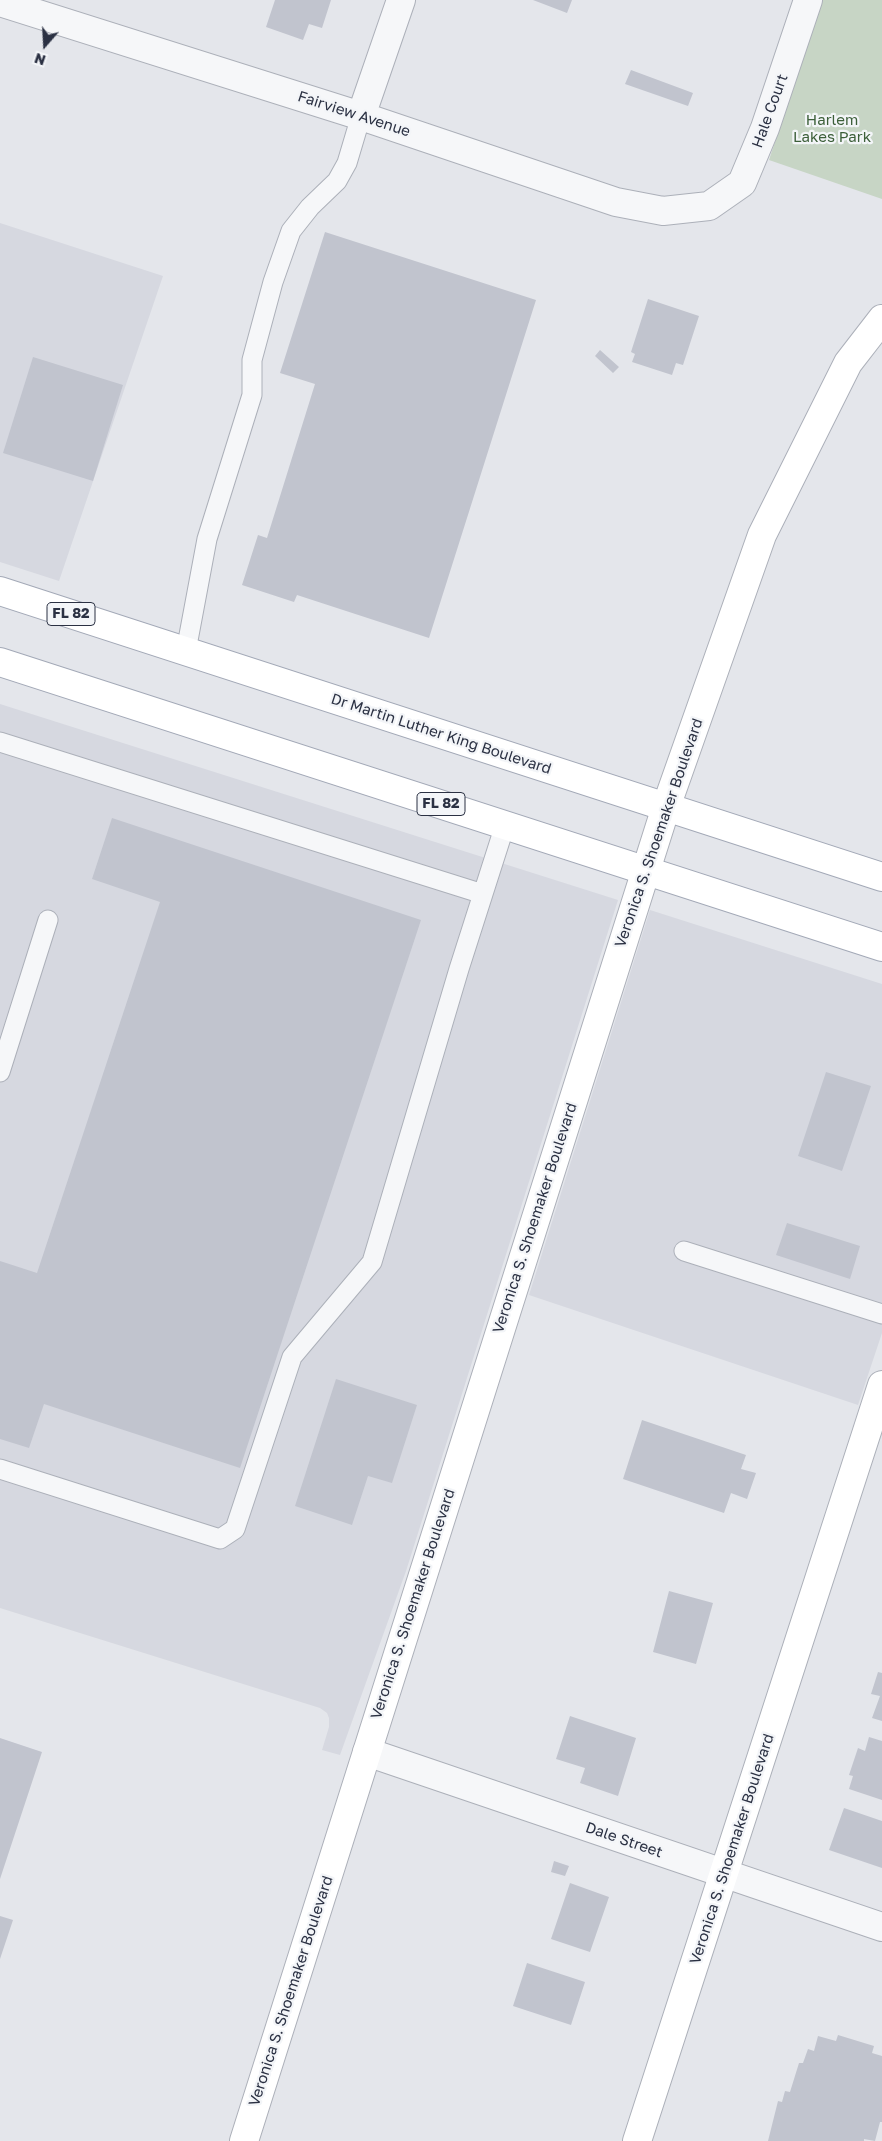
<!DOCTYPE html>
<style>
body{margin:0}
#map{position:relative;width:882px;height:2141px;overflow:hidden;background:#e4e6eb;font-family:"Golos Text",sans-serif}
canvas{display:block}
.north{position:absolute;left:20px;top:20px;width:50px;height:50px;-webkit-text-stroke:4px #f3f5f8;paint-order:stroke;rotate:199deg;font-size:14px;font-weight:700;line-height:20px;text-align:center;color:#2b3143}
.north::after{content:'';display:block;margin:auto;width:18px;height:22px;background:#2b3143;clip-path:polygon(50% 0,100% 100%,50% 72%,0 100%)}
</style>
<div id="map">
<canvas width="882" height="2141"></canvas>
<div class="north">N</div>
</div>
<script>
const ctx = document.querySelector('canvas').getContext('2d');
ctx.lineJoin = 'round';
function fillPath(path, color) { ctx.fillStyle = color; ctx.fill(path, 'evenodd'); }
const toPath = rows => new Path2D(rows.map(r => 'M' + r).join(''));
function stroke(path, color, width, dash) { ctx.strokeStyle = color; ctx.lineWidth = width; ctx.lineCap = dash ? 'butt' : 'round'; ctx.setLineDash(dash || []); ctx.stroke(path); }
function label(font, color, halo, rows, align = 'center') {
  ctx.font = font + ' "Golos Text",sans-serif'; ctx.lineWidth = 4.5; ctx.setLineDash([]); ctx.textBaseline = 'middle'; ctx.strokeStyle = halo; ctx.fillStyle = color; for (const [text, x, y, turn = 0] of rows) {
    ctx.save(); ctx.translate(x, y); ctx.rotate((+turn || 0) * Math.PI / 180); ctx.textAlign = isNaN(turn) ? turn : align; if (halo) ctx.strokeText(text, 0, 0); ctx.fillText(text, 0, 0); ctx.restore();
  }
}
const built = toPath([
 [0,223,163,276,59,581,0,562],
 [0,704,618,900,406,1571,340,1755,322,1750,329,1727,329,1718,327,1713,320,1708,0,1608],
 [650,910,882,984,882,1333,858,1405,529,1295]
]);
const green = toPath([
 [822,0,882,0,882,199,769,160]
]);
const building = toPath([
 [275,0,331,0,322,28,309,24,303,40,266,27],
 [533,0,572,0,567,13],
 [631,70,693,93,688,106,625,84],
 [325,232,536,300,429,638,297,595,294,602,242,585,258,535,267,538,315,384,280,373],
 [648,299,699,316,683,365,676,363,672,375,632,362,635,354,631,352],
 [600,350,619,367,613,373,595,356],
 [33,357,123,385,93,481,3,453],
 [112,818,421,920,240,1468,44,1404,29,1448,0,1439,0,1261,37,1273,160,902,92,879],
 [826,1072,871,1086,842,1171,798,1156],
 [787,1223,860,1246,850,1279,776,1255],
 [336,1379,417,1405,392,1483,368,1476,352,1525,295,1506],
 [642,1420,746,1455,741,1469,756,1473,747,1499,731,1493,724,1513,623,1479],
 [669,1591,713,1603,696,1664,653,1652],
 [878,1672,882,1673,882,1721,872,1718,880,1696,871,1694],
 [570,1716,636,1738,618,1796,580,1783,585,1768,556,1759],
 [869,1737,882,1741,882,1800,849,1789,853,1776,849,1775,858,1748,865,1751],
 [0,1738,42,1752,0,1879],
 [844,1808,882,1821,882,1868,829,1850],
 [554,1861,569,1866,565,1876,551,1872],
 [570,1883,609,1897,590,1952,551,1939],
 [0,1916,13,1920,0,1959],
 [527,1963,585,1982,571,2025,513,2006],
 [838,2035,874,2046,872,2053,882,2056,882,2122,880,2122,875,2141,864,2139,864,2141,768,2141,778,2101,782,2102,785,2091,790,2092,799,2063,803,2063,808,2049,814,2051,818,2036,836,2041]
]);
const lane = toPath([
 [186,651,207,539,252,395,252,360,273,282,291,231,310,207,337,181,347,163,361,116],
 [0,742,483,894],
 [0,1072,48,920],
 [684,1251,882,1314],
 [0,1469,220,1539,235,1529,292,1357,372,1262,459,969,505,825]
]);
const street = toPath([
 [0,2,361,116,616,202,663,211,709,206,742,183,765,128,808,0],
 [361,116,401,0],
 [367,1752,882,1927]
]);
const secondary = toPath([
 [244,2141,666,807,762,535,848,363,882,319],
 [637,2141,882,1385]
]);
const primary = toPath([
 [0,591,882,877],
 [0,662,882,947]
]);
const shields = [
 [71,614,48],
 [441,804,48]
];
const shieldNames = [
 ["FL 82",71,614],
 ["FL 82",441,804]
];
const streetNames = [
 ["Hale Court",770,111,-70],
 ["Fairview Avenue",354,114,18],
 ["Dr Martin Luther King Boulevard",441,734,18],
 ["Veronica S. Shoemaker Boulevard",659,833,-71],
 ["Veronica S. Shoemaker Boulevard",535,1218,-72],
 ["Veronica S. Shoemaker Boulevard",413,1604,-72],
 ["Dale Street",624,1840,19],
 ["Veronica S. Shoemaker Boulevard",732,1849,-72],
 ["Veronica S. Shoemaker Boulevard",291,1991,-72]
];
const parkNames = [
 ["Harlem",832,120],
 ["Lakes Park",832,137]
];
fillPath(built, '#d6d8e0');
fillPath(green, '#c7d5c5');
fillPath(building, '#c1c4ce');
stroke(lane, '#acb0b9', 21);
stroke(street, '#acb0b9', 30);
stroke(secondary, '#acb0b9', 30);
stroke(primary, '#a3a9b7', 30);
stroke(lane, '#f6f7f9', 19);
stroke(street, '#f6f7f9', 28);
stroke(secondary, '#fff', 28);
stroke(primary, '#fff', 28);
for (const [x, y, w] of shields) { const box = new Path2D(); box.roundRect(x - w / 2, y - 11.5, w, 23, 4); ctx.fillStyle = '#f3f5f8'; ctx.fill(box); stroke(box, '#2b3143', 1); }
label('bold 14px', '#2b3143', null, shieldNames);
label('15px', '#2b3143', '#f3f5f8', streetNames);
label('15px', '#3c5f39', '#f3f5f8', parkNames);
</script>
